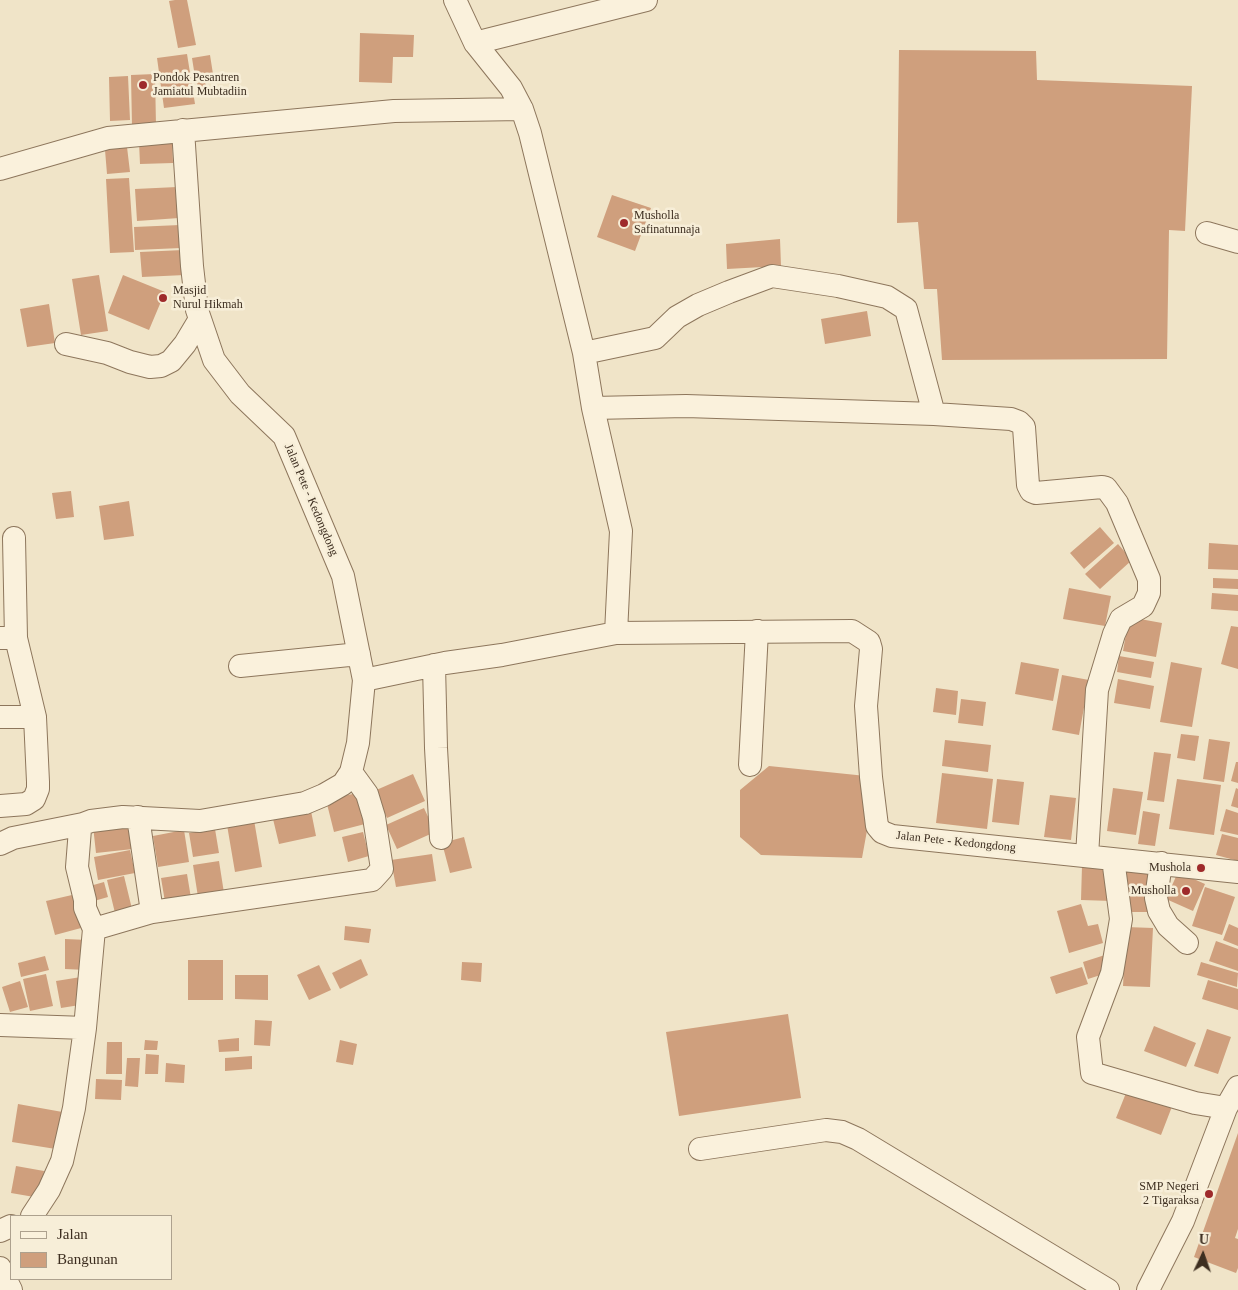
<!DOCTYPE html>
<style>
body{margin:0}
#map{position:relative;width:1238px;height:1290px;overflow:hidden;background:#f0e4c8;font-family:"Times New Roman",serif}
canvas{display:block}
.legend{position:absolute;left:10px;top:1215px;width:162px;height:65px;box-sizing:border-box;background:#f7eed8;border:1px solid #ada18e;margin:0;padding:6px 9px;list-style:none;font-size:15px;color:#3d2e20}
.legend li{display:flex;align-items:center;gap:10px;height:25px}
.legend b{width:25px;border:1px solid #ada18e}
.north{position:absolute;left:1178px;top:1230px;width:50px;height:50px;-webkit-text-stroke:4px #f7eed8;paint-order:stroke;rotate:3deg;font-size:14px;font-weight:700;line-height:20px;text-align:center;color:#3d2e20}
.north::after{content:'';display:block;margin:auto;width:18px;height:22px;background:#3d2e20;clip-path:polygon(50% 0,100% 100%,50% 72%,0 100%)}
</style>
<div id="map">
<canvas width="1238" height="1290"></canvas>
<ul class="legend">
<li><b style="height:6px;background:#faf1dc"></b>Jalan</li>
<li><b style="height:14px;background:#cf9f7d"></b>Bangunan</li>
</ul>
<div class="north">U</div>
</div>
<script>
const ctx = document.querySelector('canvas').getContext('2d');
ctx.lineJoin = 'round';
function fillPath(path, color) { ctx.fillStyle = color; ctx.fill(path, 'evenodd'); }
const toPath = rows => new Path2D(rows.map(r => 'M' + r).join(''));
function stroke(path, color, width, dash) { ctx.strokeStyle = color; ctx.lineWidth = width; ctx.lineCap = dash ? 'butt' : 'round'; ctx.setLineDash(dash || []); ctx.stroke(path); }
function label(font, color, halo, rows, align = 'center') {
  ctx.font = font + ' "Times New Roman",serif'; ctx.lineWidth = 5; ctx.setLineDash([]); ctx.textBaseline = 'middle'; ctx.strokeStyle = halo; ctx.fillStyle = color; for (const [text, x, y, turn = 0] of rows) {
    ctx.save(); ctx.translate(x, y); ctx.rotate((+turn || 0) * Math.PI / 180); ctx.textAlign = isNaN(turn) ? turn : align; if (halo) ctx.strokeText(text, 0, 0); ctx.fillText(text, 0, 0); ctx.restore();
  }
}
const building = toPath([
 [175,0,187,0,196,45,178,48,169,1],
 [360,33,414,35,413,57,393,57,392,83,359,82],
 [899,50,1036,51,1037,80,1192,86,1185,231,1169,230,1167,359,942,360,937,289,924,289,918,222,897,223],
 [187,54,195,104,164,108,157,58],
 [210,55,213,74,195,77,192,58],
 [155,74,156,126,132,126,131,75],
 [128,76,130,120,110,121,109,77],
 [204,77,208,94,200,96,196,80],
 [172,140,173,163,140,164,139,142],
 [127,147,130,172,107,174,105,150],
 [129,178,134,252,110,253,106,179],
 [177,187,179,218,137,221,135,189],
 [612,195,651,208,635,251,597,237],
 [180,225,181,248,135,250,134,227],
 [780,239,781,266,727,269,726,244],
 [183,250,185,275,142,277,140,252],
 [99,275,108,331,81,335,72,279],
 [123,275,165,292,149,330,108,313],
 [49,304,55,343,27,347,20,309],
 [867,311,871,336,825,344,821,319],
 [71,491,74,517,56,519,52,493],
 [129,501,134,536,104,540,99,506],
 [1100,527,1114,543,1084,569,1070,553],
 [1209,543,1238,545,1238,570,1208,569],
 [1118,544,1132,560,1100,589,1085,574],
 [1213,578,1238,579,1238,589,1213,588],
 [1069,588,1111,596,1105,626,1063,619],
 [1212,593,1238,595,1238,611,1211,609],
 [1129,617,1162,623,1156,657,1123,651],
 [1231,626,1238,627,1238,669,1221,664],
 [1119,656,1154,662,1151,678,1117,672],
 [1021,662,1059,669,1053,701,1015,694],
 [1171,662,1202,668,1192,727,1160,722],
 [1062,675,1089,680,1079,735,1052,730],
 [1118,679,1154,686,1150,709,1114,703],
 [936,688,958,691,956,715,933,712],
 [961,699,986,702,983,726,958,723],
 [1181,734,1199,736,1195,761,1177,758],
 [1209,739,1230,742,1224,782,1203,779],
 [945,740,991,745,988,772,942,766],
 [1154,752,1171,754,1164,802,1147,800],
 [1236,762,1238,762,1238,783,1231,781],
 [769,766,866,776,868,825,862,858,761,855,740,837,740,790],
 [942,773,993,779,987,829,936,823],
 [413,774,425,801,387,818,374,791],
 [997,779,1024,782,1019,825,992,822],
 [1177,779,1221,785,1214,835,1169,829],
 [1113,788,1143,792,1136,835,1107,831],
 [1236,788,1238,789,1238,808,1231,806],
 [357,793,365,824,334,832,326,800],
 [1050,795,1076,798,1071,840,1044,837],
 [424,808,435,832,397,849,386,825],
 [1226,809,1238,813,1238,835,1220,831],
 [311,811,316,836,279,844,273,819],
 [1143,811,1160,814,1155,846,1138,844],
 [254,820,262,867,235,872,227,825],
 [130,822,133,849,96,853,93,826],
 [215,829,219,853,193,857,189,833],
 [184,830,189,862,158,867,153,836],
 [363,832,369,856,348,862,342,837],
 [1222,834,1238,838,1238,861,1216,855],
 [464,837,472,868,450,873,442,843],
 [130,850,135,873,98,880,94,857],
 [432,854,436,881,396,887,391,860],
 [219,861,224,893,198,897,193,865],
 [1082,866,1113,867,1112,901,1081,900],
 [1123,866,1149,866,1149,912,1122,912],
 [1178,872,1205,884,1193,911,1166,899],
 [187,874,192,904,166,908,161,878],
 [124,876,132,909,115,913,107,880],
 [104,882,108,897,94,901,90,886],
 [1205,887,1235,897,1222,935,1192,926],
 [72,895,81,928,55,935,46,901],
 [1081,904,1088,926,1098,924,1103,943,1069,953,1057,911],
 [1229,924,1238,928,1238,946,1223,940],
 [345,926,371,929,369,943,344,940],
 [1126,927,1153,928,1150,987,1123,986],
 [65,939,88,940,87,970,65,969],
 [1216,941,1238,949,1238,971,1209,961],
 [1105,955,1110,972,1088,979,1083,962],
 [45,956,49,970,21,977,18,963],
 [361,959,368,975,340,989,332,973],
 [188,960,223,960,223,1000,188,1000],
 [462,962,482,963,481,982,461,980],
 [1201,962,1238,973,1237,987,1197,975],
 [319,965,331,990,309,1000,297,975],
 [1082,967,1088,984,1056,994,1050,977],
 [46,974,53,1006,30,1011,23,979],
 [235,975,268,975,268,1000,235,999],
 [81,977,86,1004,61,1008,56,981],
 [1208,980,1238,989,1238,1010,1202,999],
 [20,981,28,1007,10,1012,2,987],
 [788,1014,801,1098,679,1116,666,1032],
 [255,1020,272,1021,270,1046,254,1045],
 [1154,1026,1196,1043,1186,1067,1144,1051],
 [1207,1029,1231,1037,1218,1074,1194,1066],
 [239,1038,239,1051,219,1052,218,1040],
 [145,1040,158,1041,157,1050,144,1050],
 [340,1040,357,1044,353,1065,336,1062],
 [107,1042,122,1042,122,1074,106,1074],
 [146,1054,159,1055,158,1074,145,1074],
 [252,1056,252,1069,225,1071,225,1058],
 [127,1058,140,1058,138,1087,125,1086],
 [166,1063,185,1065,184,1083,165,1082],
 [96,1079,122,1080,121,1100,95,1099],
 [1128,1088,1173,1104,1161,1135,1116,1118],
 [18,1104,68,1113,62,1150,12,1142],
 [1238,1133,1238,1229,1235,1238,1238,1239,1238,1268,1236,1273,1194,1257],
 [16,1166,44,1171,40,1198,11,1193]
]);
const minor = toPath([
 [455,0,475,43,511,88,522,109,530,133,584,353,593,408,621,531,616,633],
 [475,43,646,0],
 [0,169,108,138,394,111,522,109],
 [1207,233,1238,242],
 [66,344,107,353,130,362,150,367,161,366,171,361,185,344,200,319],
 [584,353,655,338,677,317,698,305,729,292,772,276,838,286,887,297,906,309,934,414],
 [593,408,686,406,934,414,1011,419,1019,422,1024,427,1028,485,1031,491,1036,493,1102,487,1106,488,1117,503,1149,579,1149,593,1143,606,1121,619,1114,634,1097,690,1087,856],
 [14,538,16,638],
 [0,638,16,638,35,717,38,782,38,789,34,799,26,804,0,806],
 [434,665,436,748,441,838],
 [240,666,359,654],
 [364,680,445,663,502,655,616,633,852,631,869,642,871,649,866,706,871,777,877,826,882,832,892,836,1238,872],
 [0,717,35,717],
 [750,765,757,631],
 [138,817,152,912],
 [0,844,13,838,83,824],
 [1113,859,1121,919,1112,973,1088,1037,1092,1073,1195,1103,1226,1108],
 [1161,863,1156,898,1159,911,1168,926,1187,943],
 [94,929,152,912,372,880,382,869,374,817,367,794,351,772],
 [0,1025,85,1028],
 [700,1149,826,1130,842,1132,858,1139,1108,1290],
 [32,1216,49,1190,62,1161,74,1108,85,1028,94,929,85,908,85,900,77,867,80,829,83,824,91,821,123,817,200,821,305,803,324,795,343,784,351,772,358,743,364,680,343,576,284,436,240,394,214,360,197,310,192,266,183,130],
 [0,1231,11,1226],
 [0,1268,11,1290],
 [1148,1290,1183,1221,1226,1108,1238,1087]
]);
const markers = [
 [143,85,5,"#9e2a2b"],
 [624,223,5,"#9e2a2b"],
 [163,298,5,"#9e2a2b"],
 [1201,868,5,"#9e2a2b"],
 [1186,891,5,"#9e2a2b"],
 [1209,1194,5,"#9e2a2b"]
];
const poiNames = [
 ["Pondok Pesantren",153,78],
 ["Jamiatul Mubtadiin",153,92],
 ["Musholla",634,216],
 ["Safinatunnaja",634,230],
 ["Masjid",173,291],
 ["Nurul Hikmah",173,305],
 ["Mushola",1191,868,"right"],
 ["Musholla",1176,891,"right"],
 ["SMP Negeri",1199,1187,"right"],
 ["2 Tigaraksa",1199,1201,"right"]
];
const streetNames = [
 ["Jalan Pete - Kedongdong",311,500,67],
 ["Jalan Pete - Kedongdong",956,842,6]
];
fillPath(building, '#cf9f7d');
stroke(minor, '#8d765c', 24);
stroke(minor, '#faf1dc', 22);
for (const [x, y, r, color] of markers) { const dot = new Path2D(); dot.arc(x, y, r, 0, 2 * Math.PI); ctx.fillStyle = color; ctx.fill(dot); stroke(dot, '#f7eed8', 2); }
label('12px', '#3d2e20', '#f7eed8', poiNames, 'left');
label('12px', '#3d2e20', '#f7eed8', streetNames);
</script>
